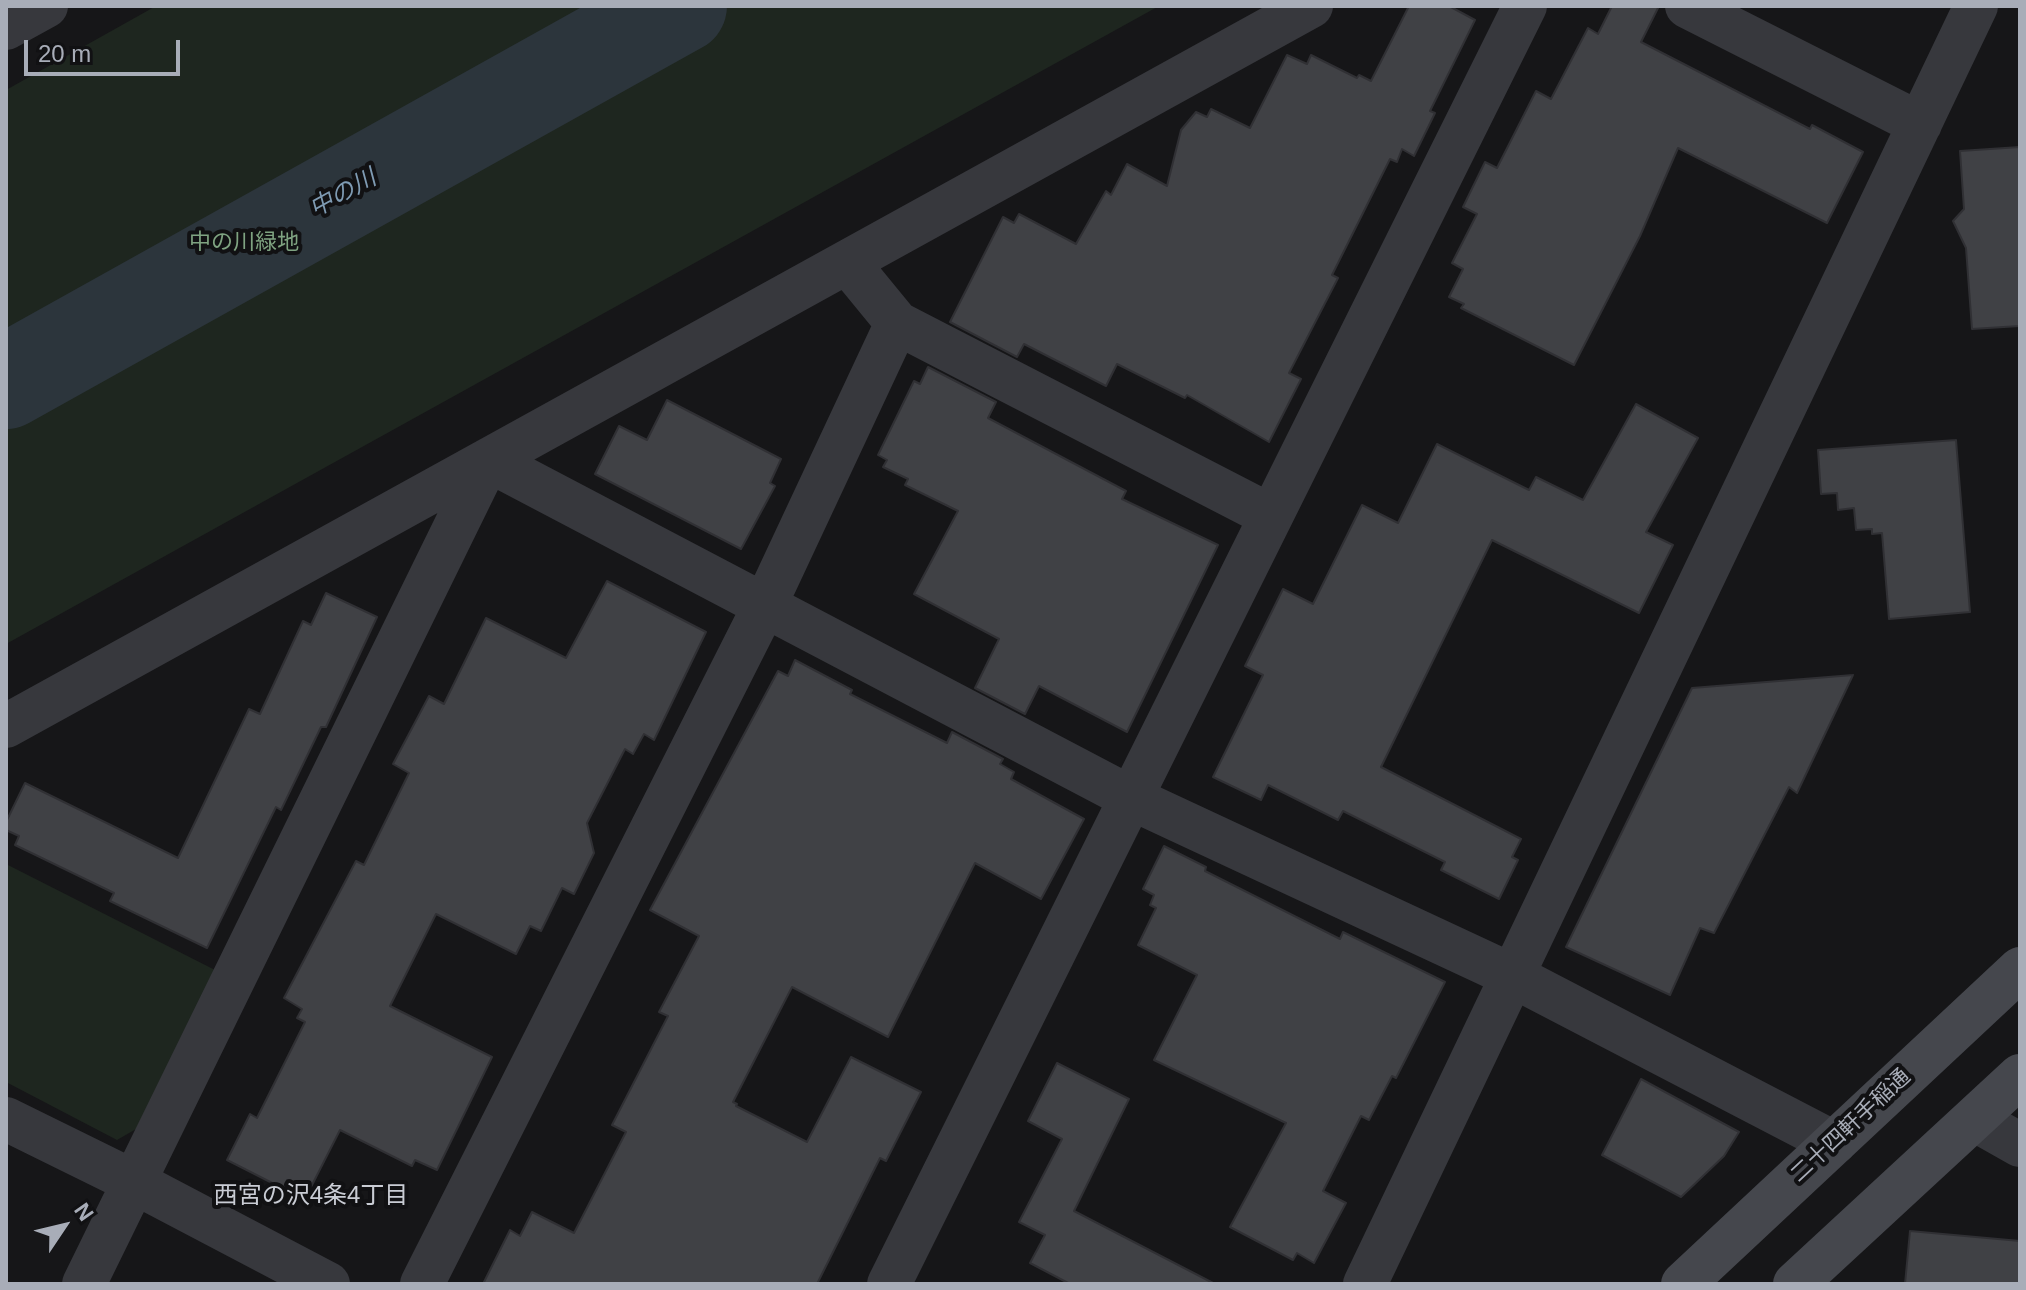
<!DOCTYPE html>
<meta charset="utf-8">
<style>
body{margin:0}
#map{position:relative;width:2026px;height:1290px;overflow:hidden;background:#161618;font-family:Helvetica,sans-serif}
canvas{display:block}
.frame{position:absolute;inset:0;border:8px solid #a8adb8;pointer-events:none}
.north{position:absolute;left:24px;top:1186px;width:80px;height:80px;-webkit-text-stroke:6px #111113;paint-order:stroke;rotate:55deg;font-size:22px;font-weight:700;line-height:32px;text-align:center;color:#a8adb8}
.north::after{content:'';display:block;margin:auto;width:28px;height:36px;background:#a8adb8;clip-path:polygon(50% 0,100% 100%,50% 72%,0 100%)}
.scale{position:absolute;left:24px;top:40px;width:156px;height:36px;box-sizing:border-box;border:4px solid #a8adb8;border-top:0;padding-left:10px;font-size:24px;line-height:28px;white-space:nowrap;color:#a8adb8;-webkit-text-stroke:6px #111113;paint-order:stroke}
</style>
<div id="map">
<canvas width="2026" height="1290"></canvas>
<div class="frame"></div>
<div class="north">N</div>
<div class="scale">20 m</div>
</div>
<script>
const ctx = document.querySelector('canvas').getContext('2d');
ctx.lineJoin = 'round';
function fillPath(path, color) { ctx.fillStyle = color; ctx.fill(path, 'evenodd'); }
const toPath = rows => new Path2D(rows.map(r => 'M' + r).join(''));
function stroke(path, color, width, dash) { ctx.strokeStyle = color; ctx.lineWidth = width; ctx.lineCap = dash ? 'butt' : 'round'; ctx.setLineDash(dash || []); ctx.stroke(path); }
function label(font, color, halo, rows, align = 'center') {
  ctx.font = font + ' Helvetica,"Noto Sans JP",sans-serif'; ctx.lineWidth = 8; ctx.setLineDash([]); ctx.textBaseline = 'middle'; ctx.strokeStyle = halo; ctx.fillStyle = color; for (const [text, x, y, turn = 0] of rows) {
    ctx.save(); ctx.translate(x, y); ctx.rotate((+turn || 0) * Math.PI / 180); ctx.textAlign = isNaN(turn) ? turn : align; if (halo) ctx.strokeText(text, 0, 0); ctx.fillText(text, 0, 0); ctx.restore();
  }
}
const green = toPath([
 [156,6,1159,6,6,644,6,90],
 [6,864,215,970,136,1129,117,1140,6,1082]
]);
const river = toPath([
 [6,382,680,6]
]);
const building = toPath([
 [1409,6,1449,6,1475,20,1430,111,1435,113,1414,156,1402,149,1397,162,1390,159,1332,275,1338,278,1289,373,1301,379,1269,442,1187,395,1185,398,1117,364,1106,386,1024,344,1017,357,950,322,1003,217,1014,223,1019,214,1076,244,1106,191,1111,195,1127,164,1167,186,1181,130,1196,112,1207,117,1211,109,1250,128,1287,55,1307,64,1311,55,1357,78,1359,75,1371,81,1409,6],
 [1612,6,1659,6,1641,42,1810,129,1812,125,1863,152,1827,223,1678,148,1640,236,1574,365,1461,308,1464,304,1449,297,1463,269,1452,263,1477,214,1463,207,1485,162,1497,168,1536,91,1551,99,1588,28,1598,34,1612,6],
 [2020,147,2020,326,1972,329,1966,248,1953,221,1964,209,1960,151,2020,147],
 [928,367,996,402,988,418,1126,491,1122,499,1218,545,1127,732,1039,686,1025,714,975,688,999,639,914,594,958,511,905,485,908,479,883,467,887,460,878,455,914,381,920,384,928,367],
 [667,400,781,459,770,483,775,486,741,549,595,474,619,426,647,440,667,400],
 [1636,404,1698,438,1646,532,1673,545,1639,613,1492,540,1381,767,1521,839,1512,857,1518,860,1499,899,1441,870,1445,862,1343,811,1338,820,1268,785,1261,800,1213,777,1263,675,1245,666,1283,589,1313,604,1362,505,1398,523,1437,444,1529,490,1536,477,1583,500,1636,404],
 [1956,440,1970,612,1889,619,1882,533,1872,534,1872,529,1856,530,1854,508,1838,510,1837,493,1821,494,1818,450,1956,440],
 [607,581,706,632,654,740,644,734,633,754,625,749,587,823,594,853,574,894,562,888,541,931,530,926,516,954,436,914,390,1006,492,1057,437,1170,415,1160,412,1166,340,1130,309,1191,287,1180,284,1189,227,1160,250,1114,257,1118,305,1022,297,1018,302,1009,284,998,356,861,364,865,409,773,393,764,429,696,444,704,486,618,566,658,607,581],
 [326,593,377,617,326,727,321,727,281,810,276,807,207,948,110,901,114,893,15,845,19,836,6,830,6,822,25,783,178,858,249,709,260,714,303,621,311,625,326,593],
 [795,660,852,690,850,694,947,743,952,732,1003,759,1000,764,1014,772,1011,779,1084,819,1041,899,975,863,888,1037,792,987,733,1102,737,1104,736,1106,807,1142,851,1057,921,1092,886,1161,880,1158,817,1284,483,1284,510,1230,520,1236,532,1212,574,1233,626,1132,612,1125,668,1016,659,1012,699,936,650,910,778,671,788,676,795,660],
 [1853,675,1797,793,1789,787,1714,933,1700,928,1670,995,1566,947,1692,688,1853,675],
 [1164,846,1206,867,1205,871,1340,939,1343,932,1445,982,1396,1078,1392,1076,1369,1120,1361,1116,1323,1191,1346,1203,1314,1263,1297,1253,1293,1260,1230,1227,1286,1123,1154,1060,1197,975,1138,945,1156,908,1150,905,1154,895,1143,889,1164,846],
 [1057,1063,1129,1099,1074,1211,1215,1284,1070,1284,1030,1263,1045,1235,1019,1222,1062,1139,1028,1121,1057,1063],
 [1641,1079,1739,1132,1724,1156,1681,1197,1602,1155,1641,1079],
 [1910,1231,2020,1241,2020,1284,1905,1284,1910,1231]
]);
const street = toPath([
 [1687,6,1920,124],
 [6,28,46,6],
 [847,262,897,323,1271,516],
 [6,726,1311,6],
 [6,1119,134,1182,328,1284],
 [1974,1119,2020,1145],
 [84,1284,488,460,1131,798,1513,976,1834,1143],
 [422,1284,765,605,897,323],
 [889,1284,1525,6],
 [1365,1284,1976,6]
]);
const secondary = toPath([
 [1683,1284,2020,969],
 [1795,1284,2020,1076]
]);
const parkNames = [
 ["中の川緑地",244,243]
];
const streetNames = [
 ["二十四軒手稲通",1851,1126,-43]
];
const waterNames = [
 ["中の川",343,194,-29]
];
const neighbourhoodNames = [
 ["西宮の沢4条4丁目",311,1196]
];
fillPath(green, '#1e261f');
stroke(river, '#2c353c', 94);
fillPath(building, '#404145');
stroke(building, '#303034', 2);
stroke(street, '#37383d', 44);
stroke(secondary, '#45474d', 44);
label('22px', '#7fa381', '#111113', parkNames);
label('22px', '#a8adb8', '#111113', streetNames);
label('italic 24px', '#7f9bb3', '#111113', waterNames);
label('24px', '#c9ccd4', '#111113', neighbourhoodNames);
</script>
